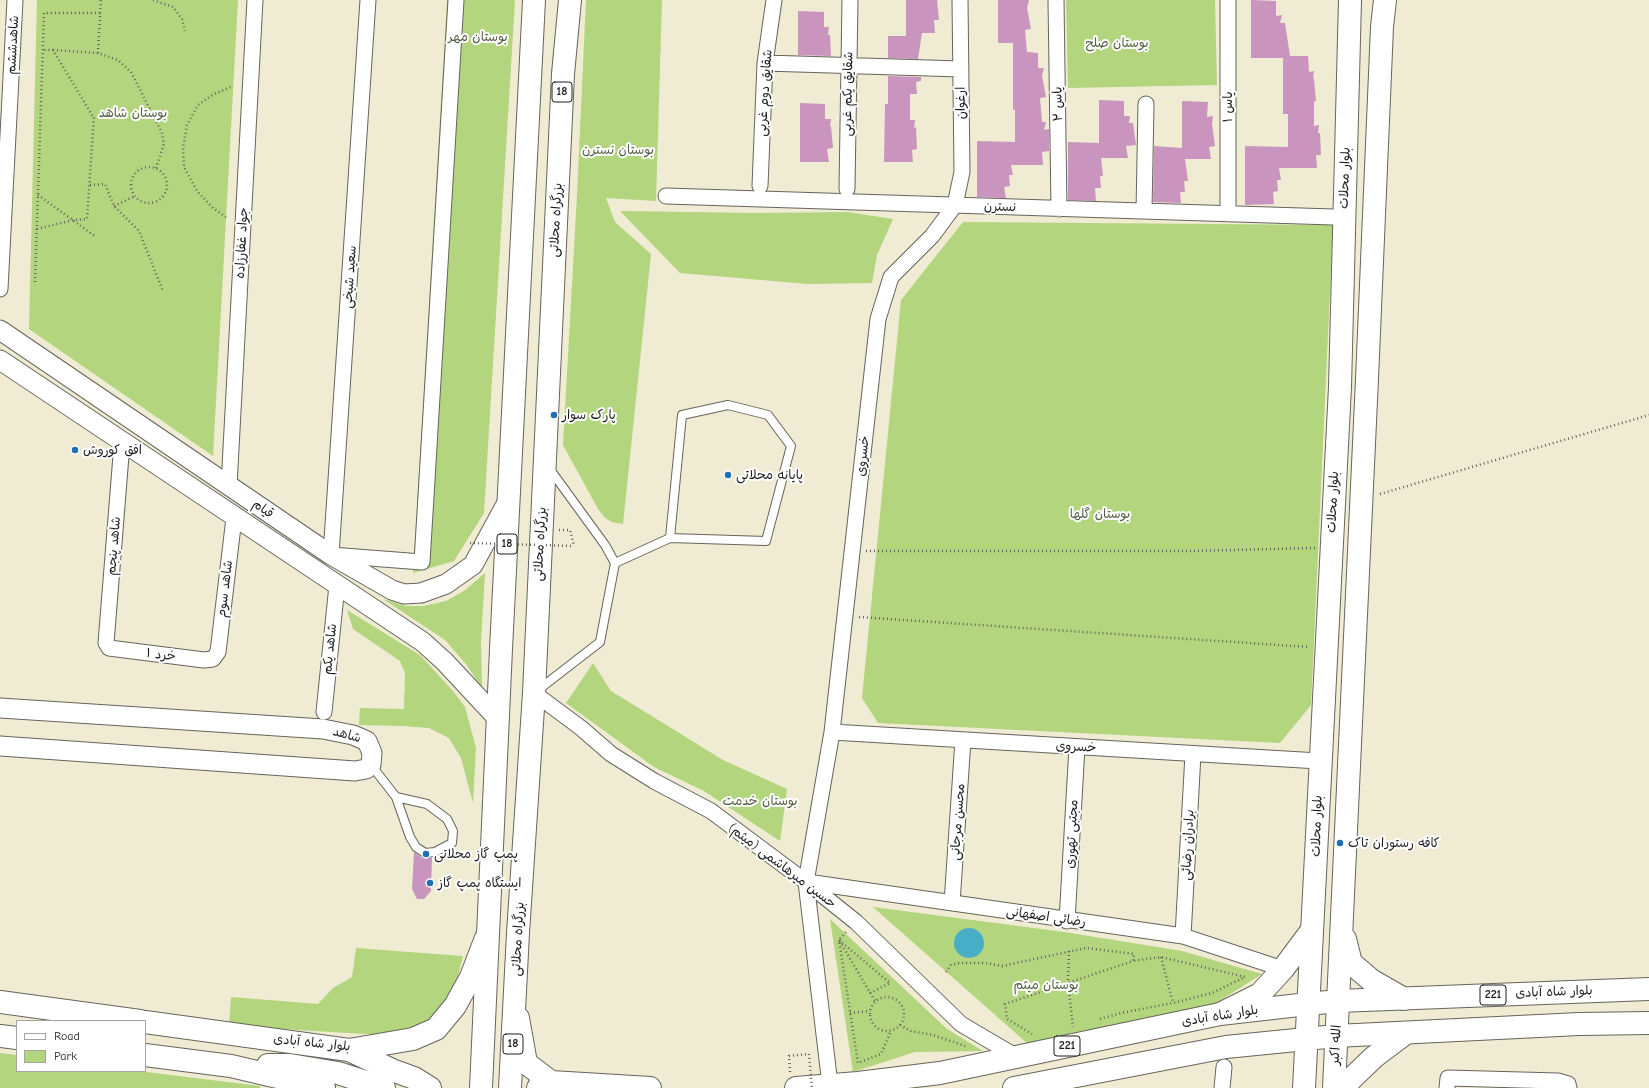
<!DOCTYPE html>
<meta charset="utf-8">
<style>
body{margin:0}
#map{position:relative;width:1649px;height:1088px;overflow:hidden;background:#f0ebd3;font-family:"Comic Neue",sans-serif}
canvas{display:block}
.legend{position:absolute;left:16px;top:1020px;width:130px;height:52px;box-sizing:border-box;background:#fff;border:1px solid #a4a4a4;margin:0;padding:5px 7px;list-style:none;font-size:12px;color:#1c1c1c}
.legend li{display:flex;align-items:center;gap:8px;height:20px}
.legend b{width:20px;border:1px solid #a4a4a4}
</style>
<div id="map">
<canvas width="1649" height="1088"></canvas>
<ul class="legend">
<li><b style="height:5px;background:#fff"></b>Road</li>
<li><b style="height:11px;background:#b2d57e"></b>Park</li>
</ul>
</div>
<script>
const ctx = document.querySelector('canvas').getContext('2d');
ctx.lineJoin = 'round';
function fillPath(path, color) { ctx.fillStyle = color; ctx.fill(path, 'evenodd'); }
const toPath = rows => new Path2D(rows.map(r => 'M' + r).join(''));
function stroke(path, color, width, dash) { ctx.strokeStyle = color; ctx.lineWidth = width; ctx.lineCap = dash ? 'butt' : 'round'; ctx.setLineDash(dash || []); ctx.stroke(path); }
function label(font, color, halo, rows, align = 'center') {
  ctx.font = font + ' "Comic Neue","Playpen Sans Arabic",sans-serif'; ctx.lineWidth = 4; ctx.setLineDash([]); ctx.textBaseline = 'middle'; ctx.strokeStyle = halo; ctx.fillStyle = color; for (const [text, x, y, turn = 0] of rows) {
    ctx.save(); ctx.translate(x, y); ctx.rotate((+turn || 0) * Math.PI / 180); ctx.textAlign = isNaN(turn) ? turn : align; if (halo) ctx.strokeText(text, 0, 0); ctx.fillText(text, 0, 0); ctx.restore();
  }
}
const green = toPath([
 [37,0,238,0,213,456,29,329],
 [447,0,515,0,484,513,454,561,413,573],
 [586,0,662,0,656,201,606,198,615,222,651,254,623,524,612,522,605,518,598,509,563,445,577,195],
 [1066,0,1215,0,1217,85,1068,88],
 [620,211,756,213,847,212,893,219,877,255,872,283,808,284,680,273],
 [963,222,1333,225,1311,705,1280,743,878,723,862,698,901,300],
 [485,573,481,641,482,688,466,664,445,640,383,599,406,606,424,606,446,601,464,591],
 [347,610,420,655,453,691,465,707,476,748,473,803,461,758,449,738,429,728,403,726,359,725,360,708,404,709,405,673,400,661,353,629],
 [593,663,611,691,723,760,787,789,780,841,704,791,654,767,566,703],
 [873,907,1064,932,1182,951,1262,974,1213,1005,1028,1044],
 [830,919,947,1029,983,1051,915,1052,853,1072],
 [356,948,463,956,457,980,439,1013,415,1032,383,1035,229,1026,231,997,318,1004,333,988,352,977],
 [0,1053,17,1055,17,1071,138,1071,260,1086,260,1088,0,1088]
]);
const water = toPath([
 '954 943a15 15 0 1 1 30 0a15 15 0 1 1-30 0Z'
]);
const building = toPath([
 [906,0,937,0,939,20,934,20,935,33,922,33,918,59,888,58,888,36,906,36],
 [998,0,1029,0,1027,8,1031,29,1025,30,1027,52,1038,53,1038,68,1044,68,1042,76,1046,97,1040,98,1042,122,1046,122,1044,130,1049,129,1049,151,1042,152,1043,165,1011,165,1013,175,1009,175,1010,186,1004,187,1006,198,977,197,977,141,1015,142,1015,110,1013,110,1013,43,998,43],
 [1251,0,1276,1,1276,16,1282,15,1280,23,1285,23,1290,56,1308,56,1309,72,1314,71,1313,79,1314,79,1316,101,1314,101,1314,126,1319,125,1318,133,1320,133,1321,155,1316,155,1317,168,1279,168,1281,180,1277,180,1278,191,1273,192,1274,204,1245,205,1245,146,1288,147,1288,114,1283,114,1283,58,1251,58],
 [798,11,824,12,824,27,829,27,828,35,830,35,831,56,798,55],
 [888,76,921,77,921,81,916,82,917,94,910,94,910,120,915,120,914,128,916,127,917,149,912,150,913,162,884,162,885,104,888,104],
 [1099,100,1124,101,1124,116,1130,116,1129,123,1133,123,1136,145,1126,146,1128,158,1101,158,1103,176,1100,176,1101,188,1095,188,1096,201,1068,200,1068,142,1099,143],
 [1182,101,1208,102,1207,117,1213,116,1212,124,1215,146,1209,147,1211,159,1185,159,1188,181,1184,181,1185,192,1180,192,1181,203,1153,202,1154,146,1182,148],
 [800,103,825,104,825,119,831,119,830,127,831,126,833,148,827,149,829,162,800,162],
 [414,852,422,858,432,858,431,891,424,899,417,899,412,889]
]);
const path = toPath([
 [153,0,173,7,182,19,185,31],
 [53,50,98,53,118,60,131,72,162,133,164,144,156,168],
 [98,53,101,0],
 '131 185a18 18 0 1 1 36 0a18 18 0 1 1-36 0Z',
 [90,185,105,184,114,206,139,231,163,291],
 [38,195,96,237],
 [114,206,135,196],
 [226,217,213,208,197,191,184,167,183,148,187,125,198,105,214,94,233,86],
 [37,229,73,220,87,219,94,116,92,115,53,50,43,50],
 [35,282,44,13,100,13],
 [1380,494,1649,415],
 [559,530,570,530,574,546],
 [866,551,1190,551,1315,548],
 [859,617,1309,647],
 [846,932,839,940,875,1001],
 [1069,951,1068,983,1073,1027],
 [1161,957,1173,1003],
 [946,972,951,965,959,963,986,963,1002,966,1086,948,1134,954,1133,961,1005,1004,1007,1019,1032,1034],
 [870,993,890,983,839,940,858,1063,881,1054,891,1031],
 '870 1014a17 17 0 1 1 34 0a17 17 0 1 1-34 0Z',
 [850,1013,870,1011],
 [1100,1019,1121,1013,1173,1003,1212,993,1245,977,1161,957,1133,961],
 [900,1025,911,1031,933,1035,968,1047],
 [790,1072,789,1056,809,1054]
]);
const service = toPath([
 [615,563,670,538,766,541,791,446,768,415,728,405,682,415,670,538],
 [538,690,600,642,615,563,605,545,549,468],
 [371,765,396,797,410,837,416,847,425,853,435,852,452,843,453,831,447,819,427,804,396,797]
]);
const minor = toPath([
 [368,0,331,555,422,562,456,0],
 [1056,0,1059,209],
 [1228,0,1228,214],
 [765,63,961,69],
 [760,186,765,63,774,0],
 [847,189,850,0],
 [666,196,1333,217],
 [1144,211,1146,104],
 [0,289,15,0],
 [122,443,106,643,109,648,204,660,213,659,218,652,234,518],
 [229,486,255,0],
 [534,693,581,728,611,754,654,781,711,811,806,882,856,922,961,1024,1017,1057],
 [324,712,337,585],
 [832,732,1319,761],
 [807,882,1183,936,1283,969],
 [952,903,963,740],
 [1067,921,1077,747],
 [1183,936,1193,754],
 [830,1085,806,882,832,732,878,319,891,277,932,236,955,205,962,172,960,0],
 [1222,1088,1224,1067],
 [1447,1088,1448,1078,1558,1081,1568,1084,1569,1088]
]);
const tertiary = toPath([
 [0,330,331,555,392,590,404,594,421,593,446,584,473,565,509,499],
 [0,360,423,642,445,662,499,720],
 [0,708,323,729,353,735,367,741,372,753,371,765,366,769,355,771,0,746]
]);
const secondary = toPath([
 [1345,939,1351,963,1371,980,1404,999],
 [0,1002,140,1021],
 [1222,1013,1260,994,1283,969,1312,930],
 [145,1022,349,1050,413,1039,436,1029,455,1006,471,977,486,938],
 [0,1036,17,1038],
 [349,1050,392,1070,414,1078,430,1088],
 [145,1055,231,1066,324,1088],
 [268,1065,290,1065,338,1073,384,1088],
 [1304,1088,1340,387,1350,0],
 [1334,1088,1367,379,1382,27,1385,0],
 [1346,1088,1350,1080,1374,1057,1406,1033]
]);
const primary = toPath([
 [518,1018,526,1063,551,1082],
 [538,1088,540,1085,551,1082,650,1088],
 [796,1088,858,1083,940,1073,1220,1014,1308,1004,1338,1001,1649,989],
 [1014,1088,1226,1047,1336,1036,1579,1024,1649,1023]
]);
const trunk = toPath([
 [481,1088,501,649,534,0],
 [510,1088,518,933,534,693,563,74,570,0]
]);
const pathBridge = toPath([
 [470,543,574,546],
 [809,1054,812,1088]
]);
const markers = [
 [554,415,4,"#1f6fb2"],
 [75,450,4,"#1f6fb2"],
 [728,475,4,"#1f6fb2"],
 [1340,843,4,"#1f6fb2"],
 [426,854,4,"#1f6fb2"],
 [430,883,4,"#1f6fb2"]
];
const shields = [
 [562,92,20],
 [507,544,20],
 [1493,995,26],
 [513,1044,20],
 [1067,1046,26]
];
const shieldNames = [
 ["18",562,92],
 ["18",507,544],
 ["221",1493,995],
 ["18",513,1044],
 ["221",1067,1046]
];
const parkNames = [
 ["بوستان مهر",478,37],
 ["بوستان صلح",1117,43],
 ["بوستان شاهد",133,113],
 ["بوستان نسترن",618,150],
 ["بوستان گلها",1100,514],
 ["بوستان خدمت",760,801],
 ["بوستان میثم",1046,985]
];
const streetNames = [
 ["شاهدششم",13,45,-87],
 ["شقایق دوم غربی",765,93,-86],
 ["شقایق یکم غربی",848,94,-89],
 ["ارغوان",961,103,-91],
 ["یاس ۲",1058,104,-91],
 ["یاس ۱",1228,107,-90],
 ["بلوار محلات",1345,178,-88],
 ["نسترن",1000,207,2],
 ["بزرگراه محلاتی",556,220,-87],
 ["جواد غفارزاده",242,243,-87],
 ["سعید شیخی",350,277,-86],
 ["خسروی",863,456,-84],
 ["بلوار محلات",1333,502,-87],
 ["قیام",263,509,34],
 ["بزرگراه محلاتی",540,544,-87],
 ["شاهد پنجم",114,546,-85],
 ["شاهد سوم",225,589,-83],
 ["شاهد یکم",330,649,-84],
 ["خرد ۱",161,655,7],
 ["شاهد",347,735,15],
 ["خسروی",1076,747,3],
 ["محسن مرجانی",958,822,-86],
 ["بلوار محلات",1317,826,-88],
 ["مجتبی تهوری",1072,834,-87],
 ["برادران رضائی",1188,845,-87],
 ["حسین میرهاشمی (میثم)",782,866,37],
 ["رضائی اصفهانی",1046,917,8],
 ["بزرگراه محلاتی",518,939,-87],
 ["بلوار شاه آبادی",1554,992,-2],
 ["بلوار شاه آبادی",1220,1016,-9],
 ["بلوار شاه آبادی",312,1043,6],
 ["الله اکبر",1336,1045,-87]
];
const poiNames = [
 ["پارک سوار",562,415],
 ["افق کوروش",83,450],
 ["پایانه محلاتی",736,475],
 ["کافه رستوران تاک",1348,843],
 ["پمپ گاز محلاتی",434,854],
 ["ایستگاه پمپ گاز",438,883]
];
fillPath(green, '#b2d57e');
fillPath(water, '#47aec6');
fillPath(building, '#c995be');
stroke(service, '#66645c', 10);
stroke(minor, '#66645c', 17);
stroke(tertiary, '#66645c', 21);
stroke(secondary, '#66645c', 24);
stroke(primary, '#66645c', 24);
stroke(trunk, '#66645c', 24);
stroke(path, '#66645c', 2.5, [1, 3]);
stroke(service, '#fff', 8);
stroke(minor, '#fff', 15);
stroke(tertiary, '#fff', 19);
stroke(secondary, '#fff', 22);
stroke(primary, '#fff', 22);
stroke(trunk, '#fff', 22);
stroke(pathBridge, '#66645c', 2.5, [1, 3]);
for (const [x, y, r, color] of markers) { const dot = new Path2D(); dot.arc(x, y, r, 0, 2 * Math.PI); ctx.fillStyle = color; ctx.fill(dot); stroke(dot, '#fff', 1.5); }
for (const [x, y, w] of shields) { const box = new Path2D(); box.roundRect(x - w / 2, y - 10, w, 20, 3); ctx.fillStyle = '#fff'; ctx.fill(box); stroke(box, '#1c1c1c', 1); }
label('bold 12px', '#1c1c1c', null, shieldNames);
label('13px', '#505d3e', '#fff', parkNames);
label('13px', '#1c1c1c', '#fff', streetNames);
label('13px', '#1c1c1c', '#fff', poiNames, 'left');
</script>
